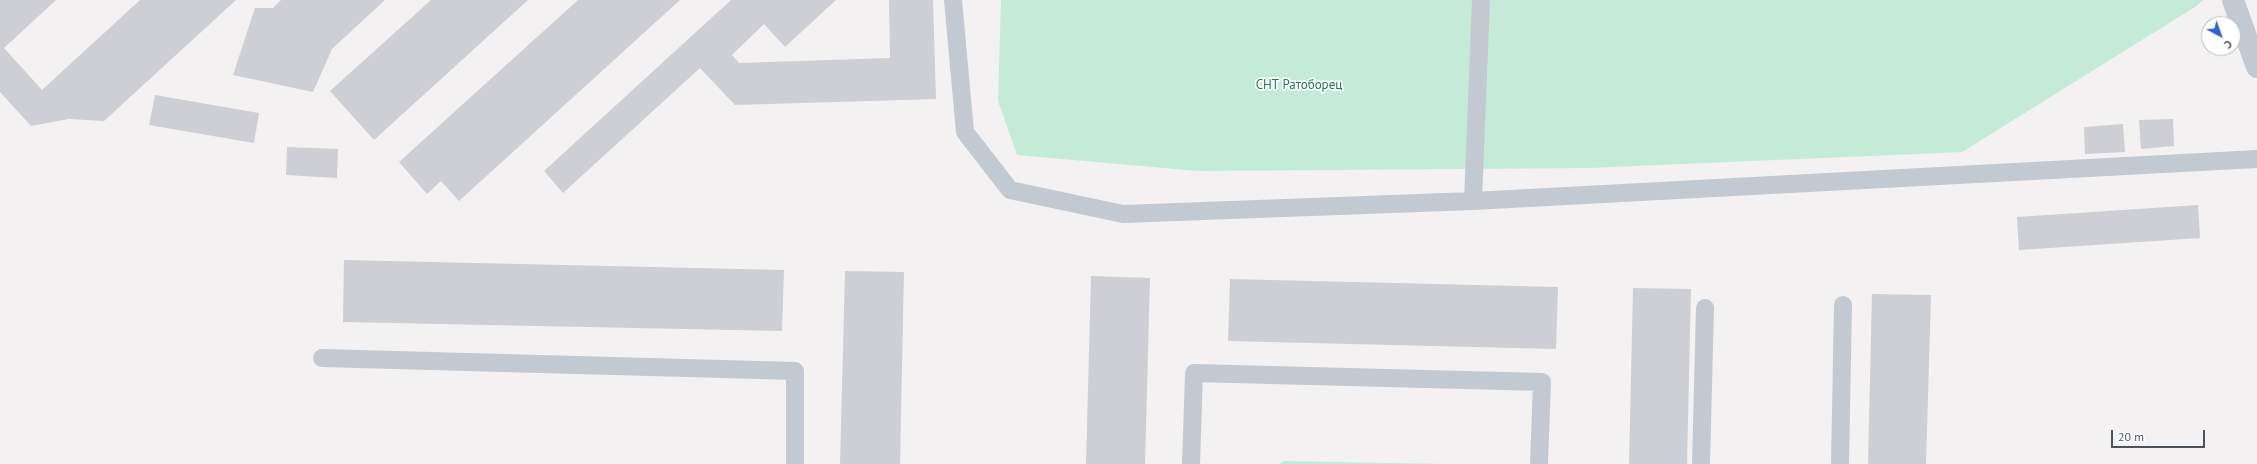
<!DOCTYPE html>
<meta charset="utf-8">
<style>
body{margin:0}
#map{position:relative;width:2257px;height:464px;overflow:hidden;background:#f3f1f1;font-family:"PT Sans",sans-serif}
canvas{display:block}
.north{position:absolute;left:2201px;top:16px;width:40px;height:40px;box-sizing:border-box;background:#fff;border:1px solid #b7babe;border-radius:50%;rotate:139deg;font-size:11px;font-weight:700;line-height:16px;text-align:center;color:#4a525c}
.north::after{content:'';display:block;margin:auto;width:14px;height:18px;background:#2c63d1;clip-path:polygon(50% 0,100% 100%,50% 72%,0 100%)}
.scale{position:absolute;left:2111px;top:430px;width:94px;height:18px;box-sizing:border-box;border:2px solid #4a525c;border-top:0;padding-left:5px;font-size:12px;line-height:14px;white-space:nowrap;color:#4a525c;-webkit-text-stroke:3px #fff;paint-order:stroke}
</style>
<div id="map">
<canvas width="2257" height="464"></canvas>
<div class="north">С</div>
<div class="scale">20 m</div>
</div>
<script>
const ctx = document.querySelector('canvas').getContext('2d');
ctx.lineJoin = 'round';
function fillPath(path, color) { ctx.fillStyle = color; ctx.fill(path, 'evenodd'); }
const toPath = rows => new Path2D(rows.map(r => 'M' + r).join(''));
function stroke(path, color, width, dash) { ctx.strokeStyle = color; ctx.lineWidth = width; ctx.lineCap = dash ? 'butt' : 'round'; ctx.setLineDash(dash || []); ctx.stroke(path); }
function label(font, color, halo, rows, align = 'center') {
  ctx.font = font + ' "PT Sans",sans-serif'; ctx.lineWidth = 3.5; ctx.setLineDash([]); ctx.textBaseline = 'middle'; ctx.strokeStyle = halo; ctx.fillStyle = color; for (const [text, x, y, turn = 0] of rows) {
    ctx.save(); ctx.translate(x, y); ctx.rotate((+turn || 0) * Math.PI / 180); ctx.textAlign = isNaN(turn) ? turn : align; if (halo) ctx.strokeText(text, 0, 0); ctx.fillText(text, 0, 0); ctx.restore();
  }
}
const green = toPath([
 [1001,0,2203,0,2195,7,1962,152,1589,168,1198,171,1017,155,998,101],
 [1283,461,1444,464,1280,464]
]);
const building = toPath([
 [0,0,56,0,4,48,42,90,140,0,236,0,104,121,69,119,31,126,0,92],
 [281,0,385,0,332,49,313,92,233,75,255,8,273,8],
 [431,0,528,0,374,140,330,91],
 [578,0,680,0,459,201,441,181,427,194,399,162],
 [731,0,836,0,785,47,764,24,732,55,739,63,890,58,889,0,933,0,936,99,735,105,700,68,563,193,544,171],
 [155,95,259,113,254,143,149,125],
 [2173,119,2174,146,2141,149,2139,120],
 [2123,124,2125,152,2085,154,2084,127],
 [287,147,338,149,337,178,286,175],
 [2198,205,2200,238,2019,250,2017,217],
 [344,260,784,270,782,331,343,322],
 [845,271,904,272,900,464,840,464],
 [1091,276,1150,278,1145,464,1086,464],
 [1230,279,1558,287,1556,349,1228,341],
 [1633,288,1691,289,1687,464,1629,464],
 [1872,294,1931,295,1926,464,1868,464]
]);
const service = toPath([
 [953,0,965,132,1010,190,1123,214,1473,201,2257,159],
 [1473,201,1481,0],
 [322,358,795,371,795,464],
 [1191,464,1194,373,1542,382,1539,464],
 [1701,464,1705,308],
 [1840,464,1843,305]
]);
const minor = toPath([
 [2233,0,2257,67]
]);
const parkNames = [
 ["СНТ Ратоборец",1299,85]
];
fillPath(green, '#c4ebd7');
fillPath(building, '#cecfd4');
stroke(service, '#c3c9d1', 18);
stroke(minor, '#c3c9d1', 22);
label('13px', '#217755', '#fff', parkNames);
</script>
